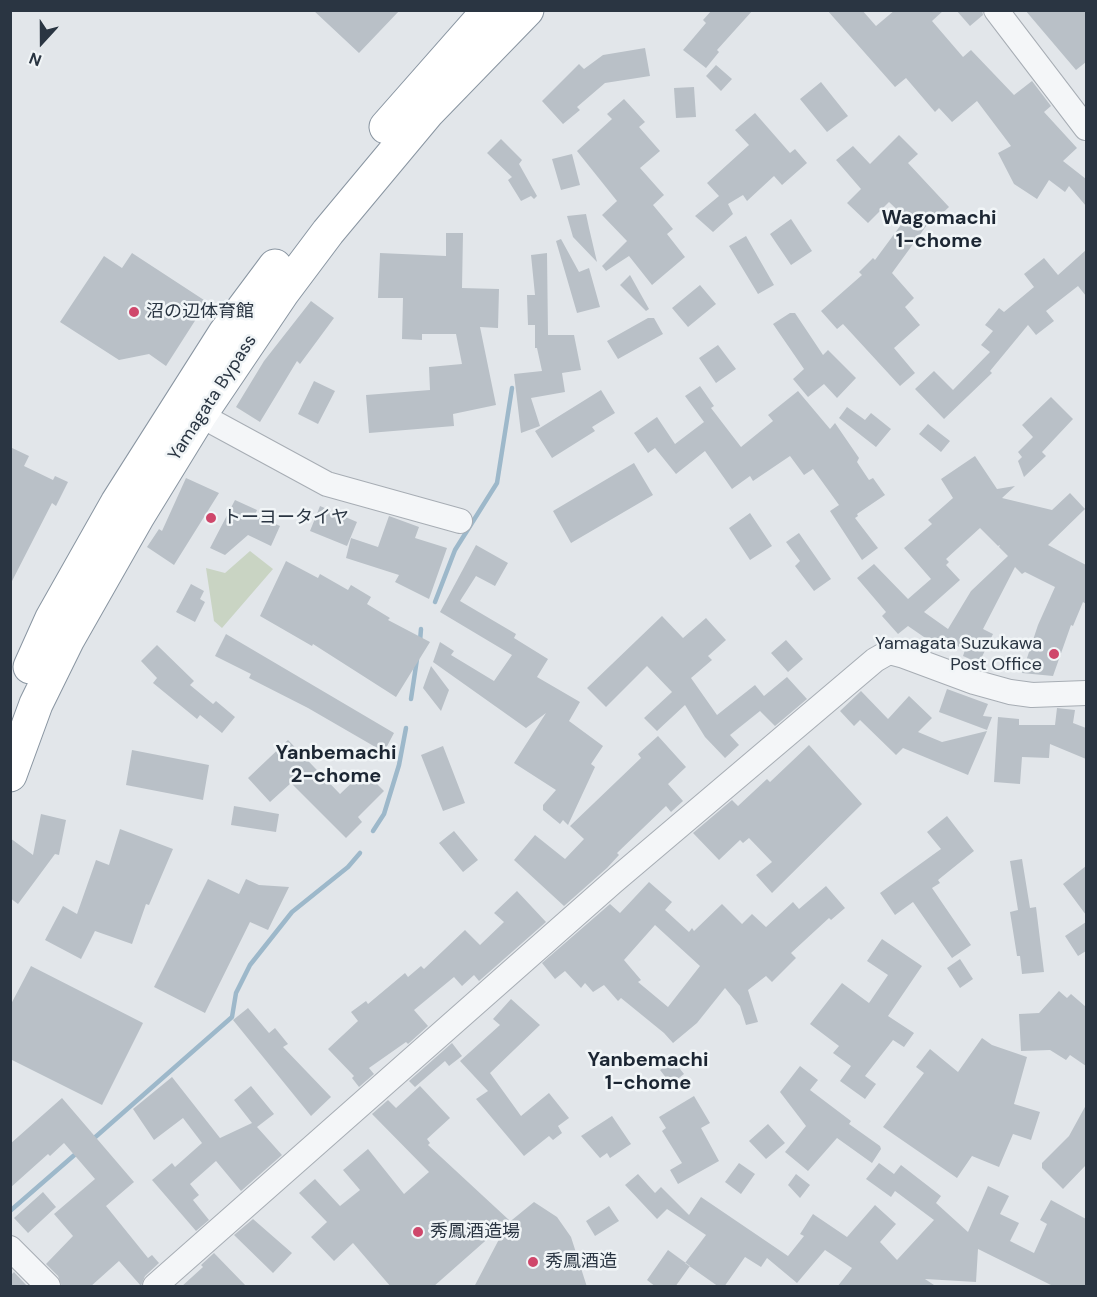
<!DOCTYPE html>
<meta charset="utf-8">
<style>
body{margin:0}
#map{position:relative;width:1097px;height:1297px;overflow:hidden;background:#e2e6ea;font-family:"DM Sans",sans-serif}
canvas{display:block}
.frame{position:absolute;inset:0;border:12px solid #2a3542;pointer-events:none}
.north{position:absolute;left:12px;top:12px;width:60px;height:60px;-webkit-text-stroke:4px #f1f5f7;paint-order:stroke;rotate:201deg;font-size:16px;font-weight:700;line-height:24px;text-align:center;color:#2a3542}
.north::after{content:'';display:block;margin:auto;width:21px;height:27px;background:#2a3542;clip-path:polygon(50% 0,100% 100%,50% 72%,0 100%)}
</style>
<div id="map">
<canvas width="1097" height="1297"></canvas>
<div class="frame"></div>
<div class="north">N</div>
</div>
<script>
const ctx = document.querySelector('canvas').getContext('2d');
ctx.lineJoin = 'round';
function fillPath(path, color) { ctx.fillStyle = color; ctx.fill(path, 'evenodd'); }
const toPath = rows => new Path2D(rows.map(r => 'M' + r).join(''));
function stroke(path, color, width, dash) { ctx.strokeStyle = color; ctx.lineWidth = width; ctx.lineCap = dash ? 'butt' : 'round'; ctx.setLineDash(dash || []); ctx.stroke(path); }
function label(font, color, halo, rows, align = 'center') {
  ctx.font = font + ' "DM Sans","Noto Sans JP",sans-serif'; ctx.lineWidth = 5; ctx.setLineDash([]); ctx.textBaseline = 'middle'; ctx.strokeStyle = halo; ctx.fillStyle = color; for (const [text, x, y, turn = 0] of rows) {
    ctx.save(); ctx.translate(x, y); ctx.rotate((+turn || 0) * Math.PI / 180); ctx.textAlign = isNaN(turn) ? turn : align; if (halo) ctx.strokeText(text, 0, 0); ctx.fillText(text, 0, 0); ctx.restore();
  }
}
const green = toPath([
 [250,551,273,569,222,628,214,621,206,568,225,573]
]);
const stream = toPath([
 [435,602,455,550,497,483,512,388],
 [420,641,421,629],
 [411,699,417,659],
 [373,831,384,814,399,765,406,728],
 [92,1140,232,1017,236,993,250,965,292,912,348,867,360,853],
 [10,1211,79,1151]
]);
const building = toPath([
 [313,10,400,10,359,53],
 [712,10,753,10,717,50,719,52,706,68,683,50,706,23,703,20],
 [827,10,862,10,876,26,895,10,944,10,932,21,963,57,971,50,1014,95,1032,81,1051,106,1044,112,1077,148,1063,161,1086,179,1086,206,1069,186,1065,192,1049,180,1037,199,1014,184,998,153,1011,146,977,101,952,122,939,108,935,112,906,78,895,87],
 [956,10,982,10,983,15,970,26],
 [1025,10,1086,10,1086,62,1076,70],
 [645,48,650,76,605,83,577,107,580,110,563,124,542,101,579,64,584,69,603,55],
 [716,65,732,79,721,91,706,76],
 [821,82,848,116,827,132,800,99],
 [694,87,696,117,676,118,674,88],
 [624,99,645,122,639,127,660,151,640,168,664,195,653,205,673,229,667,234,685,257,652,285,629,256,606,271,602,266,627,241,602,215,617,201,577,151,612,119,607,114],
 [755,113,790,153,795,149,807,163,782,185,774,176,747,201,743,195,728,204,733,214,713,232,695,216,719,196,707,183,749,145,735,130],
 [899,135,918,154,908,163,949,207,934,221,932,218,892,273,914,298,905,307,920,325,894,348,915,373,900,386,843,324,837,329,821,311,862,275,859,272,873,258,875,260,906,218,889,202,868,223,847,203,861,189,836,160,853,146,870,164],
 [501,139,522,160,519,164,537,196,534,199,531,196,521,201,508,180,512,177,487,153],
 [572,154,580,185,561,190,552,159],
 [586,214,589,228,597,262,573,237,567,216],
 [791,219,812,251,791,265,770,234],
 [446,233,463,233,462,288,499,289,498,328,480,327,496,405,453,414,454,426,369,433,366,395,430,390,429,367,462,364,456,334,422,334,422,340,402,339,403,298,378,298,380,253,446,256],
 [746,236,774,285,758,294,729,246],
 [561,239,579,272,589,268,600,307,577,313,556,241],
 [1086,250,1086,296,1078,286,1046,311,1054,321,1036,335,1028,325,990,371,992,373,944,419,915,389,934,371,953,390,990,352,981,345,993,331,985,325,999,308,1004,312,1034,287,1024,274,1044,258,1058,275],
 [132,253,207,302,166,366,149,354,119,360,60,322,104,256,122,268],
 [547,253,548,335,574,335,581,370,562,373,565,392,531,398,540,426,521,433,514,374,542,371,537,348,535,348,535,325,528,325,527,295,535,295,531,255],
 [630,275,649,309,646,311,620,285],
 [700,285,716,304,688,327,672,308],
 [311,301,334,318,300,364,297,361,260,422,236,407,264,361],
 [790,313,795,313,823,355,828,350,856,378,837,398,824,384,808,397,793,379,804,369,773,324],
 [648,318,654,318,663,334,618,359,607,341],
 [718,345,736,369,716,383,699,358],
 [314,381,335,391,318,424,298,414],
 [700,386,714,406,711,408,741,447,773,421,768,415,798,391,830,429,835,423,859,458,857,462,869,480,873,478,885,495,857,514,858,516,855,518,878,548,862,560,830,511,839,505,813,469,804,475,790,456,753,481,750,476,732,489,705,451,676,474,655,448,648,453,634,433,657,417,675,444,704,422,685,396],
 [601,390,615,413,592,427,595,431,552,458,535,431],
 [1051,397,1073,419,1042,452,1046,456,1024,477,1018,461,1022,457,1018,452,1033,437,1022,425],
 [847,407,865,420,871,413,891,429,876,447,839,418],
 [928,424,950,441,941,452,919,434],
 [10,447,29,456,24,466,53,480,55,476,68,482,56,506,52,503,10,585],
 [975,456,997,489,1015,486,1002,498,1052,510,1070,493,1085,509,1048,545,1086,565,1086,604,1083,602,1073,626,1071,625,1053,676,1022,673,1038,625,1055,587,1025,572,1022,574,1015,567,983,629,993,634,979,663,963,656,965,650,942,638,937,646,908,626,898,634,882,616,886,612,857,578,874,564,908,599,931,579,904,548,932,524,928,520,953,498,941,479],
 [980,528,998,546,1000,545,999,547,1008,556,971,591,948,629,924,612,960,580,946,565,949,562,946,559],
 [634,463,653,495,571,543,553,511],
 [186,478,219,493,174,565,147,547,159,529,162,531],
 [235,500,257,510,255,515,280,526,271,546,248,535,225,555,210,548],
 [320,506,357,522,347,546,310,531],
 [750,513,772,546,750,560,729,528],
 [389,516,419,527,415,538,447,548,429,599,395,582,399,575,346,558,351,538,378,547],
 [799,533,831,579,814,591,795,566,800,561,786,542],
 [476,545,508,563,495,586,476,576,460,601,516,634,514,638,548,659,537,677,580,702,569,721,603,746,591,764,595,767,568,825,563,820,560,824,543,810,543,805,556,790,514,763,546,713,526,728,433,662,440,642,454,651,451,655,494,681,512,655,440,612],
 [286,561,318,578,320,574,348,590,351,585,371,597,367,604,390,618,388,620,430,642,396,697,313,644,312,646,260,616],
 [191,584,204,591,200,599,205,602,195,622,176,612],
 [662,616,683,638,706,618,726,640,708,656,712,660,691,678,717,715,755,685,764,696,787,677,807,699,775,726,760,711,730,735,739,745,725,758,705,737,685,705,657,731,644,718,672,692,647,666,606,707,587,688],
 [226,634,394,733,384,752,308,708,249,678,251,674,215,656],
 [786,640,803,659,788,672,771,653],
 [157,645,194,681,190,685,213,704,216,701,235,717,222,733,200,715,197,719,153,683,157,678,141,661],
 [431,666,449,690,441,711,423,688],
 [947,689,988,704,983,716,992,717,987,730,939,712],
 [861,691,888,719,909,696,932,718,918,732,942,742,987,731,968,775,903,748,896,755,860,720,854,726,840,711],
 [1057,708,1075,710,1073,723,1086,728,1086,759,1050,744,1049,758,1022,757,1020,784,994,782,998,717,1019,719,1019,725,1055,725],
 [658,736,686,767,668,784,683,801,671,812,666,806,617,853,619,855,607,868,564,906,514,860,535,835,565,859,584,839,570,826,641,758,638,754],
 [288,740,340,794,364,771,384,791,358,817,362,822,346,838,291,783,270,802,248,778],
 [809,745,862,804,772,893,756,875,772,862,749,838,743,843,740,840,719,860,693,833,732,800,738,806,767,779,770,782],
 [443,746,465,803,443,811,421,755],
 [132,750,209,765,203,800,126,785],
 [234,806,279,814,276,832,231,825],
 [41,814,66,820,59,855,55,854,18,904,10,898,10,838,33,855],
 [947,816,974,851,938,880,940,883,932,888,971,945,952,958,913,902,895,915,880,893,941,849,927,832],
 [120,829,173,849,149,905,146,904,132,944,95,931,81,959,45,940,63,906,77,914,96,860,109,865],
 [454,831,478,860,463,872,439,843],
 [1022,859,1030,908,1036,907,1044,972,1022,974,1020,956,1017,956,1010,912,1018,910,1010,861],
 [1086,866,1086,915,1063,884],
 [208,879,239,894,246,879,259,885,289,887,268,930,250,922,205,1013,154,987],
 [649,882,672,902,665,910,689,932,692,928,694,931,722,904,742,924,752,914,766,927,793,902,799,909,826,886,845,908,831,920,829,918,791,953,796,958,772,982,766,976,748,990,758,1022,746,1025,740,1006,725,988,697,1023,673,1043,664,1033,621,998,618,1001,604,985,593,992,585,983,581,988,565,971,555,979,542,963,610,904,620,913],
 [655,925,700,966,668,1007,638,982,641,980,624,960],
 [517,891,546,922,479,981,474,975,462,986,454,977,414,1010,428,1026,408,1044,406,1042,369,1068,374,1074,359,1087,352,1078,354,1076,328,1049,358,1021,351,1012,366,1001,368,1004,405,973,408,977,421,966,424,969,465,930,480,945,504,922,494,913],
 [1086,922,1086,951,1078,956,1065,936],
 [882,939,922,966,888,1016,914,1033,904,1047,893,1040,865,1076,876,1084,865,1099,840,1081,851,1066,833,1053,839,1046,810,1024,842,983,869,1003,888,975,867,961],
 [960,959,973,979,960,988,947,968],
 [31,966,143,1023,102,1105,10,1059,10,1006],
 [1059,991,1067,998,1071,994,1086,1007,1086,1066,1070,1055,1066,1060,1050,1050,1021,1051,1019,1014,1039,1013],
 [511,999,540,1025,490,1073,521,1116,549,1093,569,1118,558,1126,562,1133,553,1140,549,1136,524,1156,476,1099,488,1091,460,1061,500,1025,493,1019],
 [248,1008,269,1033,275,1028,288,1044,283,1047,331,1097,311,1116,233,1020],
 [982,1038,992,1045,1027,1057,1014,1104,1040,1112,1031,1140,1013,1134,999,1167,972,1156,957,1178,883,1127,924,1073,916,1067,930,1049,958,1072],
 [452,1043,462,1056,449,1066,445,1061,415,1087,409,1081],
 [673,1060,684,1074,671,1084,660,1070],
 [800,1066,818,1080,810,1090,851,1121,849,1124,880,1146,881,1149,872,1163,837,1138,808,1171,785,1152,806,1126,780,1092],
 [172,1077,220,1138,252,1123,234,1100,251,1086,274,1114,257,1127,282,1155,241,1191,216,1161,190,1184,199,1195,193,1200,209,1220,196,1231,152,1180,172,1163,175,1167,202,1143,183,1118,154,1140,133,1109],
 [420,1086,450,1118,427,1139,430,1143,428,1145,509,1220,433,1287,391,1287,353,1243,334,1261,311,1237,327,1222,299,1193,315,1179,340,1206,360,1190,343,1170,368,1149,404,1194,429,1172,372,1114,388,1100,396,1108],
 [694,1096,710,1123,701,1128,719,1161,678,1184,670,1170,682,1163,662,1131,666,1128,659,1117],
 [62,1098,134,1182,106,1206,148,1258,152,1255,159,1263,145,1276,141,1286,119,1261,90,1287,62,1287,58,1276,46,1264,73,1236,54,1214,95,1179,64,1143,50,1156,48,1154,10,1188,10,1144],
 [1086,1105,1086,1165,1063,1189,1042,1168,1042,1163,1069,1136],
 [612,1116,631,1144,610,1158,607,1153,600,1158,581,1136],
 [768,1124,785,1143,766,1159,749,1141],
 [739,1163,755,1174,741,1194,725,1182],
 [879,1163,894,1174,901,1165,941,1196,936,1203,968,1232,988,1186,1009,1196,1000,1214,1019,1223,1010,1241,1034,1253,1047,1224,1040,1220,1051,1200,1086,1219,1086,1287,1055,1287,978,1249,976,1282,925,1279,937,1287,837,1287,852,1268,825,1250,797,1283,767,1258,761,1267,745,1257,724,1287,719,1287,685,1263,706,1235,667,1209,657,1219,625,1185,638,1174,655,1193,661,1187,689,1215,701,1197,788,1256,804,1236,800,1234,813,1214,847,1237,875,1205,896,1224,880,1242,897,1260,934,1220,895,1191,891,1197,866,1179],
 [796,1174,810,1185,800,1198,788,1185],
 [43,1192,56,1207,28,1233,14,1218],
 [534,1202,557,1217,571,1237,587,1287,474,1287,507,1224],
 [609,1206,619,1221,595,1236,586,1221],
 [253,1219,292,1253,273,1273,234,1235],
 [668,1250,690,1266,675,1287,656,1287,647,1280],
 [214,1253,247,1287,181,1287,203,1267,201,1265],
 [14,1272,28,1287,10,1287,10,1276]
]);
const minor = toPath([
 [996,10,1086,128],
 [200,415,327,484,460,521],
 [10,1248,48,1286],
 [155,1286,613,882,875,660,889,652,904,656,974,682,1010,692,1032,695,1086,693]
]);
const highway = toPath([
 [386,127,489,10],
 [30,667,52,618,117,503,225,333,275,266],
 [10,775,36,704,68,639,138,516,200,415,283,292,328,232,428,112,527,10]
]);
const markers = [
 [134,312,6,"#cf476b"],
 [211,518,6,"#cf476b"],
 [1054,654,6,"#cf476b"],
 [418,1232,6,"#cf476b"],
 [533,1262,6,"#cf476b"]
];
const poiNames = [
 ["沼の辺体育館",146,312],
 ["トーヨータイヤ",223,518],
 ["Yamagata Suzukawa",1042,644,"right"],
 ["Post Office",1042,665,"right"],
 ["秀鳳酒造場",430,1232],
 ["秀鳳酒造",545,1262]
];
const streetNames = [
 ["Yamagata Bypass",213,398,-57]
];
const neighbourhoodNames = [
 ["Wagomachi",939,219],
 ["1-chome",939,242],
 ["Yanbemachi",336,754],
 ["2-chome",336,777],
 ["Yanbemachi",648,1061],
 ["1-chome",648,1084]
];
fillPath(green, '#c9d4c3');
stroke(stream, '#9db8ca', 4.5);
fillPath(building, '#b9c0c7');
stroke(minor, '#a7adb4', 26);
stroke(highway, '#8995a1', 35);
stroke(minor, '#f4f6f8', 24);
stroke(highway, '#fff', 33);
for (const [x, y, r, color] of markers) { const dot = new Path2D(); dot.arc(x, y, r, 0, 2 * Math.PI); ctx.fillStyle = color; ctx.fill(dot); stroke(dot, '#f1f5f7', 2); }
label('18px', '#2a3542', '#f1f5f7', poiNames, 'left');
label('18px', '#2a3542', '#f1f5f7', streetNames);
label('bold 20px', '#1c2633', '#f1f5f7', neighbourhoodNames);
</script>
